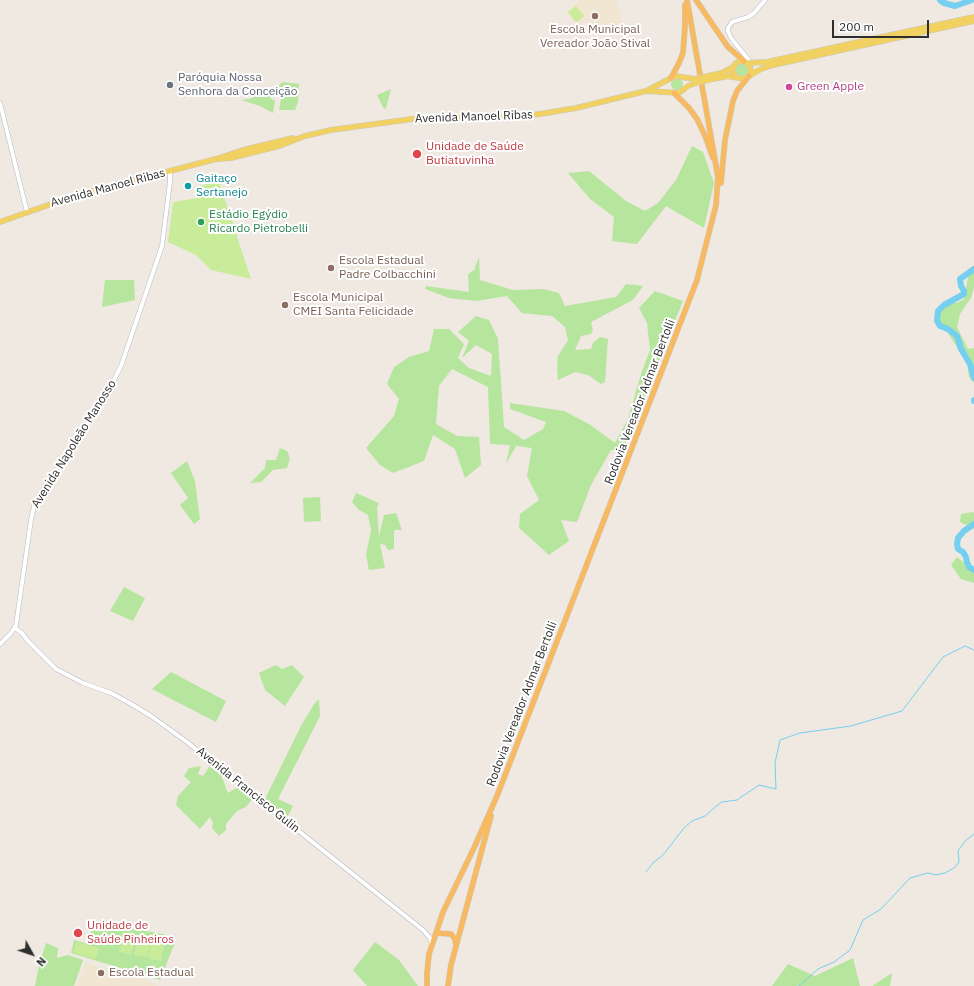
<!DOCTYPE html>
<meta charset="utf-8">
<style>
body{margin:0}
#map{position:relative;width:974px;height:986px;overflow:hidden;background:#efe9e1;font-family:"IBM Plex Sans",sans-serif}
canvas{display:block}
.north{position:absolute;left:12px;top:934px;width:40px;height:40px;-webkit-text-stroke:3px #fff;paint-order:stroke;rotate:130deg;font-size:11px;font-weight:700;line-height:16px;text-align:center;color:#2e2e2e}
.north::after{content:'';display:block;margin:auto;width:14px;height:18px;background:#2e2e2e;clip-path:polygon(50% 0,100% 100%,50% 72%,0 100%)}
.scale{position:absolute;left:832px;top:20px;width:97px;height:18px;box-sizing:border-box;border:2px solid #2e2e2e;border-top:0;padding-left:5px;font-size:12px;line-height:14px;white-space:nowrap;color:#2e2e2e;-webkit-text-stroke:3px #fff;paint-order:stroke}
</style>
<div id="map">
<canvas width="974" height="986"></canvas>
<div class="north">N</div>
<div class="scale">200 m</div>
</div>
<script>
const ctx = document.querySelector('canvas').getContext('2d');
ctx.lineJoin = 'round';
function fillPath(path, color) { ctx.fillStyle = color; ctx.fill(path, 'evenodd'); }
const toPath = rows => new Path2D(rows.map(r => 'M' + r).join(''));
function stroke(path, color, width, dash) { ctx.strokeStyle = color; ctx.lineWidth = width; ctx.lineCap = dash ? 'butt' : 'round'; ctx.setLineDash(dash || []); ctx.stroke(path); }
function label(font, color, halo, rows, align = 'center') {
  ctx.font = font + ' "IBM Plex Sans",sans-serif'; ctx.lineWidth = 4; ctx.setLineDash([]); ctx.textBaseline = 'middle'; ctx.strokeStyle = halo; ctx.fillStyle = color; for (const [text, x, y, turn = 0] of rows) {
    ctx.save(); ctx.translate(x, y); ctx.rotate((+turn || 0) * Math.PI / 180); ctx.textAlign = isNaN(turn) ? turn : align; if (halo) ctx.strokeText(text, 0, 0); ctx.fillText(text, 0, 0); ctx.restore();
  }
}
const education = toPath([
 [580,0,615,0,617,1,623,26,609,36,587,20,579,27,565,12],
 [85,963,157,984,155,986,77,986]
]);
const green = toPath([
 '735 70a7 7 0 1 1 14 0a7 7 0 1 1-14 0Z',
 '671 84a6 6 0 1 1 12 0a6 6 0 1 1-12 0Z',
 [283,82,299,84,298,102,295,110,279,110,281,99,279,85],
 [265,88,270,89,270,98,275,101,273,113,260,106,241,100,250,99,257,95,264,97],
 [391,89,386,108,384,109,377,95],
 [692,146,703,152,714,183,704,228,666,206,637,244,612,241,614,217,590,199,568,173,589,171,626,201,645,211,658,203,676,180],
 [479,257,480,280,513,290,543,289,559,293,565,306,616,297,626,284,643,286,633,300,591,322,593,330,591,334,581,336,575,350,591,349,593,343,600,337,608,339,605,382,601,384,588,375,575,372,558,380,557,369,558,356,568,340,565,327,552,316,522,313,507,296,476,301,449,298,425,289,426,286,469,292,468,274,474,270],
 [974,269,974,287,971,298,960,314,957,327,968,349,974,348,974,383,969,377,967,363,948,333,938,327,935,320,937,310,944,302,957,303,964,299,968,277],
 [105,280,134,280,135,300,102,307],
 [655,291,683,301,623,450,611,450,591,485,577,522,561,520,569,541,549,555,519,528,520,514,539,500,527,476,532,448,516,446,506,464,510,445,490,444,488,387,452,369,439,386,436,424,457,436,479,437,481,465,465,478,455,449,433,435,424,461,393,473,380,465,366,448,394,416,399,399,387,384,394,367,409,357,429,351,434,329,449,329,464,344,458,358,469,368,491,376,492,354,476,345,462,358,469,341,458,332,476,316,489,320,498,339,504,427,524,440,543,429,546,422,510,409,510,403,564,411,589,424,615,443,628,419,641,374,650,350,647,323,639,308],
 [280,448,287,451,290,458,287,468,273,470,261,482,250,483,265,468,266,460,276,460],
 [187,461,195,481,200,519,194,524,180,505,188,498,171,473],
 [356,493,379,503,377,507,379,536,384,515,396,513,402,530,394,530,394,549,388,550,385,545,380,544,385,568,369,570,366,555,371,530,368,515,359,510,352,502],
 [320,497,321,521,304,522,303,498],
 [973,512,974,513,974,529,960,522,961,514],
 [957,557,971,568,974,568,974,583,961,579,951,565],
 [124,587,145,598,133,621,110,611],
 [276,665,282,669,292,665,304,677,285,706,265,690,259,673],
 [171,672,226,701,216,722,152,689],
 [319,699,320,716,278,799,293,806,287,818,265,799,301,726,314,704],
 [201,766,198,774,203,776,210,766,221,775,228,793,238,787,253,798,246,807,237,811,226,824,226,830,219,836,212,828,213,823,210,817,200,829,176,805,178,796,191,782,184,776,189,768],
 [94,921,167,935,174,945,160,980,71,953,74,940,88,944],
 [375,942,399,960,418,986,367,986,353,970],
 [46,943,58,948,57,958,68,955,83,960,74,986,35,986,39,965],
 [853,958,860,986,772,986,788,964,815,976],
 [892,973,890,986,872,986]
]);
const pitch = toPath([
 [576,6,584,16,576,22,568,12],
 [216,172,251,279,211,270,196,255,168,242,173,202,197,198,197,187,208,184,206,176],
 [124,932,136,935,131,955,119,952],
 [138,936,151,938,147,957,134,955],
 [153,938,165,941,161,961,148,958],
 [76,942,99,948,96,959,73,953]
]);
const stream = toPath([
 [646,872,653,863,663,855,684,828,692,821,705,816,715,807,722,802,737,800,759,785,776,789,775,763,780,740,800,733,851,726,902,711,943,657,965,646,974,650],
 [799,986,818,969,834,962,850,950,863,920,881,909,910,878,928,873,936,875,945,873,954,868,959,862,958,851,965,841,974,834]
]);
const river = toPath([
 [940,0,944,3,955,6,972,0],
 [974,269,960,279,961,286,964,291,964,294,944,305,938,311,937,321,940,326,948,329,957,336,961,349,970,364,974,378],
 [974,400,974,401],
 [974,524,964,531,958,538,957,544,958,549,963,552,966,557,967,562,969,567,974,570]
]);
const tertiary = toPath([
 [748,63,748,59,731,38,728,31,728,28,732,22,748,17,754,13,765,0],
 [0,103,27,212],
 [15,628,22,633,28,641,56,669,83,683,111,693,133,705,151,716,187,742,423,930,430,938,432,945],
 [0,644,11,633,16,625,31,520,34,506,42,491,107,394,121,366,162,246,170,182,170,171]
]);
const primary = toPath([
 [748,63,767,62,974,17],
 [708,76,722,73,733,67],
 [736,77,733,73,733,67,736,63,741,61,746,62,750,66,751,71,749,76],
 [708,80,728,76,744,79,761,69,773,65,974,21],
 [647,91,679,93,688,86,696,83],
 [216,159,231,158,279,146,305,136,331,130,412,119,512,117,540,114,576,108,646,91,675,76,695,79],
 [0,222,77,195,216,159,243,150,293,138]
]);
const trunk = toPath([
 [696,0,728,47,744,61],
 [671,78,679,63,683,53,685,26,685,5],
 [674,93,689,108,697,119,706,138,713,158],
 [721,183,725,140,733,101,737,91,749,76],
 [436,933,451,934,455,939,456,945],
 [427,986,427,973,429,954,443,912,474,848,497,796,697,280,716,205,718,177,687,0],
 [448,986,451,965,491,816]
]);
const primaryBridge = toPath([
 [695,79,708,76],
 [696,83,708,80]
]);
const markers = [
 [595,16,4,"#8d6e63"],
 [170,85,4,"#6b7280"],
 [789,87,4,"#d1479c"],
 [417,154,5,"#e0444e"],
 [188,186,4,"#0f9aa8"],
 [201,222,4,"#2e9e5b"],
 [331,268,4,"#8d6e63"],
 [285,305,4,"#8d6e63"],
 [78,933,5,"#e0444e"],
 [101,973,4,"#8d6e63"]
];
const educationNames = [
 ["Escola Municipal",595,30,"center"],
 ["Vereador João Stival",595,44,"center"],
 ["Escola Estadual",339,261],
 ["Padre Colbacchini",339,275],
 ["Escola Municipal",293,298],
 ["CMEI Santa Felicidade",293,312],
 ["Escola Estadual",109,973]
];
const worshipNames = [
 ["Paróquia Nossa",178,78],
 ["Senhora da Conceição",178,92]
];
const hotelNames = [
 ["Green Apple",797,87]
];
const streetNames = [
 ["Avenida Manoel Ribas",474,117,-2],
 ["Avenida Manoel Ribas",108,188,-15],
 ["Rodovia Vereador Admar Bertolli",640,402,-69],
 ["Avenida Napoleão Manosso",74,444,-58],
 ["Rodovia Vereador Admar Bertolli",522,704,-69],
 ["Avenida Francisco Gulin",248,790,39]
];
const healthNames = [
 ["Unidade de Saúde",426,147],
 ["Butiatuvinha",426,161],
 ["Unidade de",87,926],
 ["Saúde Pinheiros",87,940]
];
const cultureNames = [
 ["Gaitaço",196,179],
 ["Sertanejo",196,193]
];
const leisureNames = [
 ["Estádio Egýdio",209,215],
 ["Ricardo Pietrobelli",209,229]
];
fillPath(education, '#f0e6d1');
fillPath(green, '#b6e59e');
fillPath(pitch, '#c9ec9a');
stroke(stream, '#75cff0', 1);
stroke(river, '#75cff0', 6);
stroke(tertiary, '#b4b7c1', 5);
stroke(primary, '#c9c9c9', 6);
stroke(trunk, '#c9c9c9', 6);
stroke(tertiary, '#fff', 4);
stroke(primary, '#f2d163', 5);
stroke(trunk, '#f8ba60', 5);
stroke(primaryBridge, '#c9c9c9', 6, []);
stroke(primaryBridge, '#f2d163', 5);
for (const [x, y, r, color] of markers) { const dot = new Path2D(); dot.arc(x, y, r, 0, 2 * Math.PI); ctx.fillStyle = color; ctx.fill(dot); stroke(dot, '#fff', 1.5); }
label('12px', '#785e54', '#fff', educationNames, 'left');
label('12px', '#5b616d', '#fff', worshipNames, 'left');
label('12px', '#b23c85', '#fff', hotelNames, 'left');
label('12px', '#2e2e2e', '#fff', streetNames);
label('12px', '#be3a42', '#fff', healthNames, 'left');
label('12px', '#0d838f', '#fff', cultureNames, 'left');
label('12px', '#27864d', '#fff', leisureNames, 'left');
</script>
